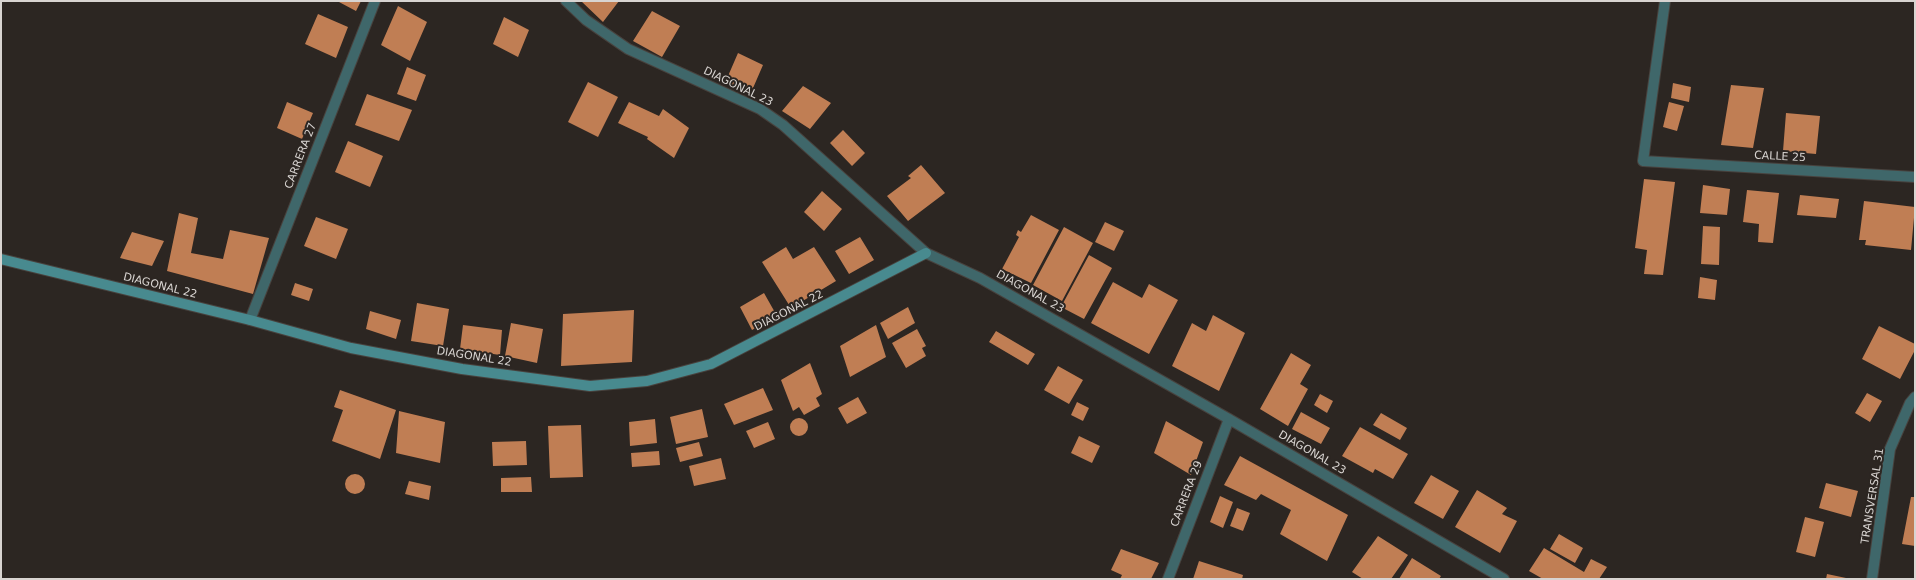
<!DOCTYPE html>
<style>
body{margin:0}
#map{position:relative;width:1916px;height:580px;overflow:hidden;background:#2c2622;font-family:"DejaVu Sans",sans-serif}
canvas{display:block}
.frame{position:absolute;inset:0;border:2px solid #d8d4d1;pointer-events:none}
</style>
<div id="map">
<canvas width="1916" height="580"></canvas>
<div class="frame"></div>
</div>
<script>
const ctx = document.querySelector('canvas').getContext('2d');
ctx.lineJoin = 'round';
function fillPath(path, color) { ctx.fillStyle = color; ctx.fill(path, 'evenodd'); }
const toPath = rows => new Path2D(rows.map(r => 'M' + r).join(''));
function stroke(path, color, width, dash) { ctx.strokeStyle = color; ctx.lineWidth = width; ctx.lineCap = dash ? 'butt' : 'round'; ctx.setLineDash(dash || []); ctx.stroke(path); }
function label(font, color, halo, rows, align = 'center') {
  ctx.font = font + ' "DejaVu Sans",sans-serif'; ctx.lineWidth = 4; ctx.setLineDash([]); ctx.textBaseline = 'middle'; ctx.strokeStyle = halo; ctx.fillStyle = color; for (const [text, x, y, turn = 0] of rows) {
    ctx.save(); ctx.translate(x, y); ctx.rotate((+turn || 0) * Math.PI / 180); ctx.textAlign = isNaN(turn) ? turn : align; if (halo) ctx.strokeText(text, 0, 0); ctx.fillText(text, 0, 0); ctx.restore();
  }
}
const building = toPath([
 [339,1,361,1,356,11,339,2],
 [581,1,619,1,603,22],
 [398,6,427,22,410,61,381,45],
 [652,11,680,26,662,57,633,41],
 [318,14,348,27,336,58,305,44],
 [504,17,529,30,518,57,493,44],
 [738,53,763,65,750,95,725,83],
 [407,67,426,75,416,101,397,94],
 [588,82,618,97,598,137,568,122],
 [1673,83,1691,87,1689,102,1671,98],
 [1731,85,1764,88,1753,148,1721,145],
 [803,86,831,103,810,129,782,111],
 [367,94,412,110,399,141,355,125],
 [287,102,313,113,302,139,277,128],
 [629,102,659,116,663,109,689,128,674,158,647,139,648,137,618,123],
 [1669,102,1684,106,1677,131,1663,127],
 [1786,113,1820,116,1816,154,1783,151],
 [843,130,865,153,852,166,830,143],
 [348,141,383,156,370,187,335,172],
 [921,165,945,193,908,221,887,196,911,178,908,176],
 [1644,179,1675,182,1663,275,1644,274,1647,250,1635,248],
 [1703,185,1730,189,1727,215,1700,213],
 [1747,190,1779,193,1773,243,1758,242,1759,224,1743,222],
 [822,191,842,209,824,231,804,212],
 [1800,195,1839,199,1836,218,1797,215],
 [1864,201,1915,207,1911,250,1865,245,1866,240,1859,240],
 [179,213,198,218,191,253,223,259,230,230,269,238,253,294,167,271],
 [1031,215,1059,230,1031,283,1002,269,1019,237,1016,235,1018,230,1021,232],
 [316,217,348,229,336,259,304,246],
 [1105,222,1124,231,1114,251,1095,242],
 [1703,226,1720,227,1719,265,1701,264],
 [1064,227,1093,243,1062,301,1033,285],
 [132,232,164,241,152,266,120,258],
 [860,237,874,260,849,274,835,251],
 [786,247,793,259,814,247,836,281,791,308,762,262],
 [1089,255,1112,268,1084,319,1061,307],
 [1700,277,1717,280,1715,300,1698,298],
 [1113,282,1142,298,1149,284,1178,300,1149,354,1091,323],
 [295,283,313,289,309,301,291,295],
 [764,293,777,316,752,330,740,307],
 [417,303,449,309,443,346,411,341],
 [908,307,915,323,888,339,880,323],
 [634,310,632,362,561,366,563,314],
 [370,311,401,320,396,339,366,329],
 [1213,315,1245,333,1219,391,1172,366,1192,323,1206,331],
 [511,323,543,329,537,363,505,356],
 [463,325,502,330,500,355,460,349],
 [876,325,886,357,850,377,840,346],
 [1879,326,1915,344,1915,350,1900,379,1862,359],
 [917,329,926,346,922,348,926,356,906,368,892,343],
 [996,331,1035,354,1028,365,989,342],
 [1291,353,1311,365,1300,384,1308,389,1288,426,1260,409],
 [810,363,822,394,816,398,820,406,804,415,799,407,793,411,781,380],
 [1058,366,1083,380,1069,404,1044,390],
 [763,388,773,410,734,425,724,404],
 [340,390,396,410,380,459,332,441,343,410,334,407],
 [1867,393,1882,401,1870,422,1855,413],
 [1320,394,1333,401,1327,413,1314,405],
 [858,397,867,413,847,424,838,408],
 [1077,402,1089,408,1083,421,1071,415],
 [702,409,708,437,676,444,670,417],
 [399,411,445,422,440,463,396,453],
 [1301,412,1330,428,1321,444,1292,429],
 [1381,413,1407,428,1400,440,1373,425],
 '790 427a9 9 0 1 1 18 0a9 9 0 1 1-18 0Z',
 [655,419,657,443,630,446,629,422],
 [1166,421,1203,442,1191,475,1154,453],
 [768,422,775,439,754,448,746,431],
 [581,425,583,477,550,478,548,426],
 [1360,427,1408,454,1393,479,1375,469,1373,473,1342,456],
 [1079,436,1100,446,1092,463,1071,453],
 [526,441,527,465,493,466,492,442],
 [699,442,703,456,680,462,676,448],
 [659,451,660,465,632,467,631,453],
 [1240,456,1348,515,1327,561,1280,534,1291,510,1261,494,1256,500,1224,485],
 [721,458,726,479,694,486,689,466],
 '345 484a10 10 0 1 1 20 0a10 10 0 1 1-20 0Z',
 [1431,475,1459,491,1443,519,1414,503],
 [531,477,532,492,501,492,501,478],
 [409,481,431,486,429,500,405,494],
 [1826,483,1858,491,1851,517,1819,508],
 [1477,490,1507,508,1502,514,1517,521,1500,553,1455,527],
 [1220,496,1233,502,1223,528,1210,522],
 [1911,497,1915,497,1915,546,1902,544],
 [1237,508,1250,513,1243,531,1230,526],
 [1805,517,1824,522,1815,557,1796,552],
 [1559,534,1583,548,1575,563,1550,549],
 [1378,536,1408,555,1391,579,1363,579,1352,572],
 [1544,548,1584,572,1591,559,1607,567,1599,579,1543,579,1529,571],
 [1121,549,1159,563,1151,579,1120,579,1122,575,1111,570],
 [1412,558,1441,576,1439,579,1399,579],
 [1199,561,1243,575,1242,579,1193,579],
 [1827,574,1846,578,1846,579,1826,579]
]);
const street = toPath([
 [566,1,586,20,628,49,760,109,783,125,926,253,980,278,1229,419,1504,579],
 [1665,1,1643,161,1915,177],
 [250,320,375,1],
 [1168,579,1229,419],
 [1872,579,1890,449,1910,403,1915,397]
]);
const secondary = toPath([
 [1,259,250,320,351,348,462,369,590,386,647,381,711,364,926,253]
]);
const streetNames = [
 ["DIAGONAL 23",738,87,26],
 ["CARRERA 27",301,156,-69],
 ["CALLE 25",1780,157,3],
 ["DIAGONAL 22",160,286,14],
 ["DIAGONAL 23",1030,292,29],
 ["DIAGONAL 22",789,311,-27],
 ["DIAGONAL 22",474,357,9],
 ["DIAGONAL 23",1312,453,30],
 ["CARRERA 29",1187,494,-69],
 ["TRANSVERSAL 31",1873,496,-81]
];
fillPath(building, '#c07e54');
stroke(street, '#48423e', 12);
stroke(secondary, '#48423e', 12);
stroke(street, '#3f676a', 10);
stroke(secondary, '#488a8f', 10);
label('11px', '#d8d4d1', '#2c2622', streetNames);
</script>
